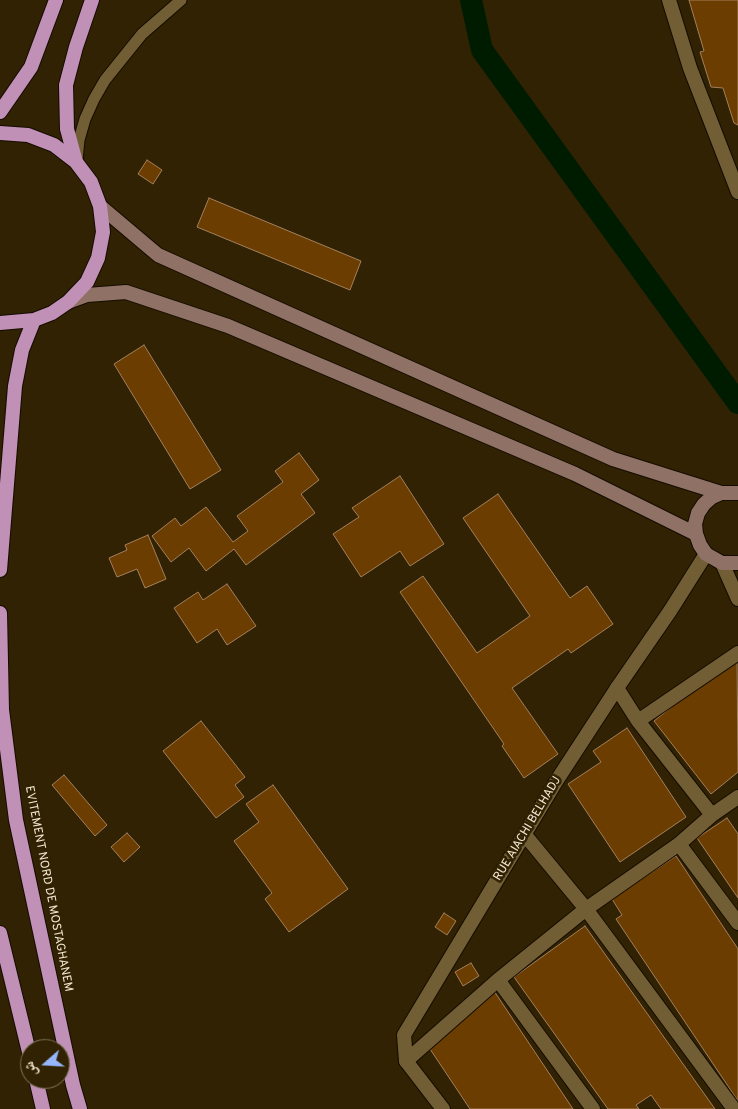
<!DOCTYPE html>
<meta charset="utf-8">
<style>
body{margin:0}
#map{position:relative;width:738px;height:1109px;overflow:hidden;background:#302202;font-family:Overpass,"Noto Naskh Arabic",sans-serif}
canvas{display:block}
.north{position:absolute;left:20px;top:1039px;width:50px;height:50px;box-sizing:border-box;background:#302202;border:1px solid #7e7155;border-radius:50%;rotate:251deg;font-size:14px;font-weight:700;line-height:20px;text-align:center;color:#f4e8d2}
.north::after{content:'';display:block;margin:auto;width:18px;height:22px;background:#95b6fd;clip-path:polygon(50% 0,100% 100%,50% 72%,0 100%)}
</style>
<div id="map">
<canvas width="738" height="1109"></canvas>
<div class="north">ش</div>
</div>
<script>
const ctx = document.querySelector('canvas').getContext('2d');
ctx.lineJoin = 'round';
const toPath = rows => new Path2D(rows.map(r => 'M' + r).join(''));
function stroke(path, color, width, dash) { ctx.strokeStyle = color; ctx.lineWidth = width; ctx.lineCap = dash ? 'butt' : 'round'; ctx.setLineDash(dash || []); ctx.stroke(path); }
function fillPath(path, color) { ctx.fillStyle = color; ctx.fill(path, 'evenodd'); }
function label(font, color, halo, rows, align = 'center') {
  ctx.font = font + ' Overpass,sans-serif'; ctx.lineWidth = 5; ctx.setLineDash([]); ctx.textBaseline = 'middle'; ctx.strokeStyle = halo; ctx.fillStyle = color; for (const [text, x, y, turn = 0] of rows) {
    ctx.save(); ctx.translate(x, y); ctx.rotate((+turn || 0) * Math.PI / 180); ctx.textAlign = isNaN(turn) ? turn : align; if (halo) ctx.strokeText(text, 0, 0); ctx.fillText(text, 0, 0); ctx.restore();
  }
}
const canal = toPath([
 [471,0,482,50,738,403]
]);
const building = toPath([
 [689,0,738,0,738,125,734,123,723,88,711,87,700,52,704,51,689,0],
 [147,160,162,170,153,184,138,174,147,160],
 [209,198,361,261,350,290,197,227,209,198],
 [144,345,221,470,190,489,114,364,144,345],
 [299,453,319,480,301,494,315,513,246,565,234,549,206,571,189,548,171,562,152,536,175,518,181,526,206,507,233,542,248,531,237,516,283,482,275,471,299,453],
 [400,476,444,544,410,566,400,551,361,577,333,534,359,517,352,508,400,476],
 [498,494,570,598,587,586,613,624,571,653,568,649,512,688,558,754,524,778,502,746,504,744,400,592,423,576,477,653,530,616,463,518,498,494],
 [148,535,166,579,145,588,137,569,117,577,109,558,127,550,125,545,148,535],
 [227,584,256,626,227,645,217,629,197,643,174,608,198,592,203,600,227,584],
 [737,655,738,772,711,794,654,721,737,655],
 [201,721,245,777,235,785,244,797,216,818,163,751,201,721],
 [627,728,686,817,620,862,568,784,601,762,593,751,627,728],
 [64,775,107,825,95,836,52,785,64,775],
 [273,785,348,889,289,932,265,899,272,893,234,841,259,822,246,804,273,785],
 [727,818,738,834,738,898,697,838,727,818],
 [127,833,140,847,124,862,111,847,127,833],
 [676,856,738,949,738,1101,616,919,622,915,612,899,676,856],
 [444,913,456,921,447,935,435,927,444,913],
 [585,926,715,1109,661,1109,651,1095,636,1105,639,1109,608,1109,514,977,585,926],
 [471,963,479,976,463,986,455,972,471,963],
 [494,991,573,1109,470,1109,426,1043,494,991]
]);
const service = toPath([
 [77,160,79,140,85,119,94,99,105,80,142,34,181,0]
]);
const minor = toPath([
 [669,0,690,68,738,192],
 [722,563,738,599],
 [617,688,638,721,712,815],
 [638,721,738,653],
 [525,835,586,909,734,1109],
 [679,844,738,923],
 [498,980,593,1109],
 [406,1061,498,980,586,909,679,844,712,815,738,797]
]);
const tertiary = toPath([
 [443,1109,406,1061,404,1035,557,780,617,688,670,611,706,554]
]);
const secondary = toPath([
 [100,206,158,255,613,459,721,493],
 [68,302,87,295,126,292,228,326,575,474,696,534],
 [738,493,721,493,712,497,704,504,698,513,695,524,696,534,700,545,706,554,722,563,738,563]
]);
const trunk = toPath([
 [0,112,31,67,56,0],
 [0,133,28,135,54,145,76,162,91,182,100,206,103,232,98,258,87,282,68,302,52,313,34,320,0,323],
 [76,162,67,129,66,85,76,47,92,0],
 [0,570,15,386,22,350,34,320],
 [0,613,2,710,16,820,73,1085,80,1109],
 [0,933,30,1056],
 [36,1079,43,1109]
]);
const streetNames = [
 ["RUE AIACHI BELHADJ",528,829,-59],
 ["EVITEMENT NORD DE MOSTAGHANEM",48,889,79]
];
stroke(canal, '#001c00', 22);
fillPath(building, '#6c3d00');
stroke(building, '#a4805e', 1);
stroke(service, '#150c00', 13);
stroke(minor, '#150c00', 16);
stroke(tertiary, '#150c00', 16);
stroke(secondary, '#150c00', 16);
stroke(trunk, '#150c00', 16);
stroke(service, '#725e34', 11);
stroke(minor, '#725e34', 14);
stroke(tertiary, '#725e34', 14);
stroke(secondary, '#8f7165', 14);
stroke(trunk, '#c090b6', 14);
label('12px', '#f4e8d2', '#302202', streetNames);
</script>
